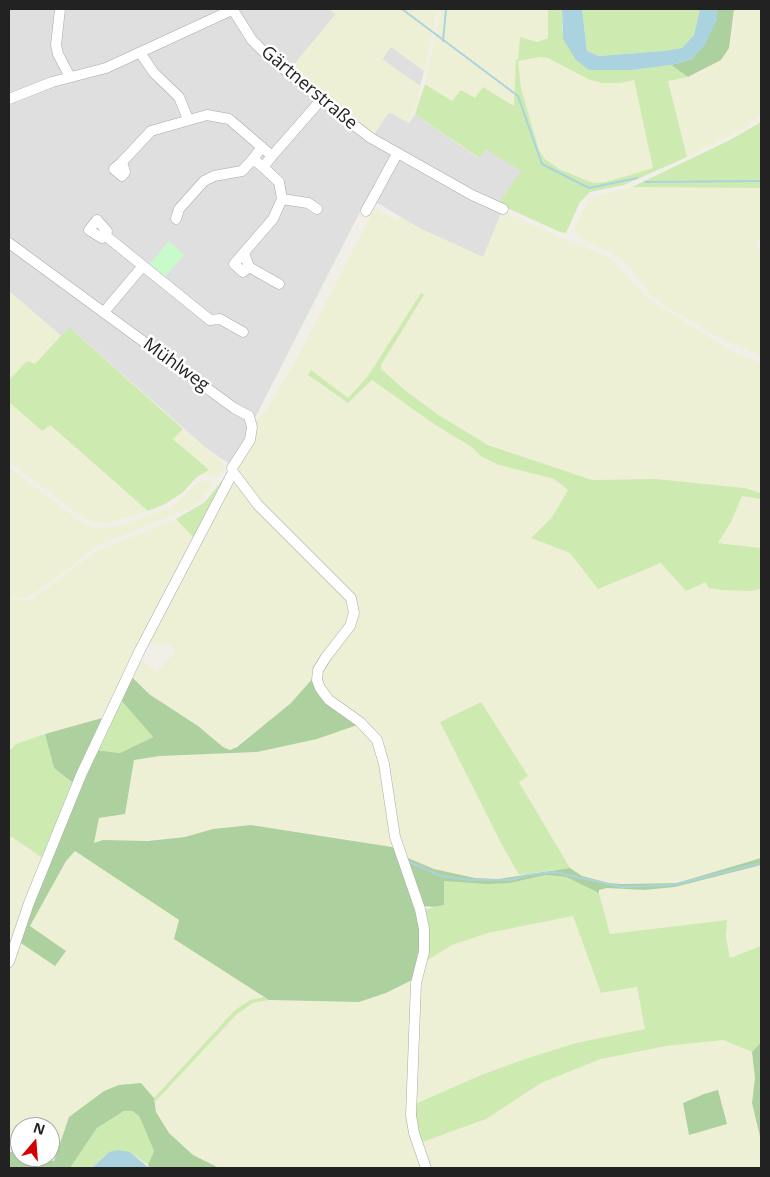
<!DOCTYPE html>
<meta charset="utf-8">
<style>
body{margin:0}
#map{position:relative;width:770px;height:1177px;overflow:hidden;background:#f2efe9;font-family:"Open Sans",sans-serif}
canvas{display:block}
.frame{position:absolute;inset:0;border:10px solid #222;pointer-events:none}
.north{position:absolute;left:10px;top:1117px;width:50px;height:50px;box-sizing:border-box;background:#fff;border:1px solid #a7a7a7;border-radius:50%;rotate:18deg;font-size:14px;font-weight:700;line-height:20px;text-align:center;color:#222}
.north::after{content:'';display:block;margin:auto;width:18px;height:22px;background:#d40000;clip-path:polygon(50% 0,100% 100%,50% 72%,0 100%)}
</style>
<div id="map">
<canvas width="770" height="1177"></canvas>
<div class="frame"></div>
<div class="north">N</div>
</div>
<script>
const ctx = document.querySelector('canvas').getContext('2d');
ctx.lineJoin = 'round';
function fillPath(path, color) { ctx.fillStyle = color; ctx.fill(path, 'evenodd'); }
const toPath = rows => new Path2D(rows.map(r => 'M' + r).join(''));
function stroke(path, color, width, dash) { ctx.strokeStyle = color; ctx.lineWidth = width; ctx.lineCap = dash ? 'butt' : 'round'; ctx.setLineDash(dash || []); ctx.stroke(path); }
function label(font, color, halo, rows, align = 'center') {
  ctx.font = font + ' "Open Sans",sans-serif'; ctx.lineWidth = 5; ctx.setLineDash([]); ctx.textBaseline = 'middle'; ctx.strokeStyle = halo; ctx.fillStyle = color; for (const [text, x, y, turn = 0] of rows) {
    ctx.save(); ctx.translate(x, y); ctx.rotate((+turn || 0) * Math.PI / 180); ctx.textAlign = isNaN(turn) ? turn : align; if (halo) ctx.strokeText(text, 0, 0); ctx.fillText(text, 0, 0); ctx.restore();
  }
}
const residential = toPath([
 [9,9,329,9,336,14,324,28,374,134,389,112,409,123,415,114,478,158,486,150,522,171,498,204,503,209,483,258,419,228,376,202,364,204,231,465,206,448,69,327,61,336,9,291],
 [391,46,424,71,420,86,382,60]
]);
const farmland = toPath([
 [329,9,437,9,424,71,391,47,382,59,420,86,417,97,419,99,409,123,389,112,374,134,329,102,290,69,336,14],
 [441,9,548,9,548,37,537,42,539,57,548,58,621,83,634,79,653,168,606,182,593,183,559,169,545,159,539,150,521,88,518,61,514,106,483,87,475,98,452,101,425,84],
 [734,9,761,9,761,115,747,127,687,157,668,80,688,77,705,70,733,23],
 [632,187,761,188,761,233,756,246,761,251,760,356,716,336,661,303,651,296,628,265,618,257,579,237,575,233,575,226,590,198],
 [375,208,396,221,401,217,419,228,483,257,503,209,505,213,610,258,651,301,735,353,761,363,761,493,745,488,656,479,592,480,553,468,478,440,440,416,381,369,381,365,424,295,421,294,368,376,348,399,311,371,318,383,348,403,372,380,434,424,473,448,482,457,499,465,554,479,568,490,552,517,531,538,570,553,598,588,662,563,686,591,706,582,708,588,723,590,750,591,761,589,761,858,677,883,609,883,582,876,570,868,519,782,527,776,474,787,519,875,498,879,475,878,434,869,403,856,381,745,393,744,379,738,331,698,323,688,320,676,356,611,273,518,236,468,256,420,267,409,302,349],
 [9,291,61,336,35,365,27,361,9,380],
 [9,402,42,431,49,425,148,511,105,524,91,521,82,517,9,462],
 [183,429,227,466,217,478,201,474,209,471,173,439],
 [9,467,80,521,93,527,102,528,120,526,171,507,201,481,206,480,213,484,199,502,185,510,95,547,47,585,27,597,17,598,9,595],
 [235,480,333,582,350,605,349,620,314,677,292,703,230,750,223,747,198,726,149,694,131,676,140,660,157,671,176,651,170,645,150,643,231,481],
 [742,496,761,499,761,548,718,543,731,522],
 [176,519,195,539,102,718,16,744,9,751,9,599,30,601,96,551],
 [360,724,376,743,397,852,391,847,368,844,343,838,251,825,213,829,185,837,94,843,99,818,125,814,134,760,160,756,257,752],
 [9,835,44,859,9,955],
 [75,851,179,920,175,939,264,997,250,1000,235,1010,154,1098,141,1083,103,1091,69,1117,54,1161,38,1157,50,1157,50,1127,20,1127,20,1152,9,1152,9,969,18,941,65,951,30,926,66,861],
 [761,865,761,946,730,958,726,920,610,934,599,890,615,887,644,890,675,887],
 [573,916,601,993,637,987,645,1029,576,1043,525,1059,481,1075,415,1104,419,993,426,961,452,945,488,933],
 [412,980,408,1105,423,1168,219,1168,193,1155,169,1133,156,1112,155,1102,237,1014,253,1003,269,1000,359,1002,386,993],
 [723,1040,752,1052,755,1078,752,1103,761,1141,761,1168,429,1168,420,1143,486,1119,541,1083,601,1059,666,1046]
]);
const grass = toPath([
 [548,9,562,9,562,30,589,70,632,70,671,65,688,77,668,81,687,157,624,185,590,192,580,202,566,233,560,232,498,204,521,171,486,150,479,158,415,114,425,84,452,101,461,90,475,98,483,87,514,106,516,59,518,60,520,37,537,42,548,38],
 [539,57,548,58,588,79,602,83,621,83,634,80,653,168,606,182,593,183,559,169,545,159,539,150,521,88,518,61],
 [582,9,700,9,694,35,682,48,663,51,599,56,587,51],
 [761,122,761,188,632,187,730,140],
 [421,293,424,295,381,365,381,369,405,390,440,416,488,445,592,480,656,479,745,488,761,493,761,499,742,496,731,522,718,543,761,548,761,589,750,591,723,590,708,588,706,582,686,591,661,563,598,589,570,553,531,538,552,517,568,490,554,479,499,465,482,457,473,448,434,424,372,380,348,403,308,375,311,370,348,398,368,376],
 [69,327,183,429,173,439,209,470,197,477,182,493,165,504,148,511,50,425,42,431,9,402,9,380,27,361,35,364],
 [228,473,195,539,176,519,205,502],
 [120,699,153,737,120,753,96,750],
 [481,702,528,776,519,782,570,868,519,875,502,845,440,722],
 [45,734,54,768,73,783,44,859,9,835,9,751,16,744],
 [546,875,566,877,599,893,610,934,727,920,726,937,730,958,761,946,761,1042,752,1052,723,1040,666,1046,601,1059,541,1083,486,1119,420,1143,415,1123,415,1104,481,1075,525,1059,576,1043,645,1029,637,987,601,993,573,916,488,933,452,945,426,961,423,910,444,905,443,881,510,883],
 [264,997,269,1000,253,1003,237,1014,155,1102,154,1098,235,1010,250,1000],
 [124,1111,132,1111,139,1116,154,1151,148,1165,130,1152,109,1152,92,1168,70,1168,97,1128]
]);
const forest = toPath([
 [717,9,734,9,729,48,721,60,688,77,671,65,692,59,717,19],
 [131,676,149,694,198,726,223,747,230,750,237,747,291,703,314,677,317,689,360,724,317,739,257,752,160,756,134,760,125,814,99,818,94,843,103,840,148,841,185,837,213,829,251,825,392,847,397,852,422,935,412,980,386,993,359,1002,269,1000,174,939,179,920,75,851,66,861,30,926,66,951,55,966,18,941,96,750,120,753,153,737,120,699],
 [102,718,73,783,54,768,45,734],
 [403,856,434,869,475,878,498,879,570,868,582,876,609,883,622,884,677,883,761,858,761,865,675,887,644,890,607,888,599,890,599,893,566,877,546,875,510,883,487,884,444,881,444,905,434,907,423,906],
 [761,1042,761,1141,752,1103,755,1078,752,1052],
 [141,1083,154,1098,156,1112,169,1133,193,1155,219,1168,149,1168,148,1165,154,1151,139,1116,132,1111,124,1111,97,1128,70,1168,9,1168,9,1152,20,1152,20,1157,38,1157,54,1161,69,1117,104,1091,119,1085],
 [718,1090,727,1124,689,1135,683,1103,704,1094]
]);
const park = toPath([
 [169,241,184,255,163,279,148,266]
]);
const water = toPath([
 [562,9,582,9,587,51,599,56,663,51,682,48,694,35,700,9,717,9,717,19,705,45,692,59,671,65,632,70,589,70,576,60,563,39],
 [118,1150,130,1152,149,1168,92,1168,109,1152]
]);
const stream = toPath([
 [402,9,518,96,542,164,589,188,637,178],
 [443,41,446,9],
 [645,182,761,181],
 [407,861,441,876,470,880,511,880,528,875,554,872,622,887,672,885,761,863]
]);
const minor = toPath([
 [60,9,56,45,58,54,70,77],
 [233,10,252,40,267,55,321,100,371,138,472,195,503,209],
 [141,54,154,73,179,97,188,119],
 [9,99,52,82,106,68,234,9],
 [272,156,321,100],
 [122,162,151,131,207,115,229,119,272,156,263,167,253,159,262,147],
 [122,162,125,172,122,176,114,169,122,162],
 [282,199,308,203,317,209],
 [366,211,397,154],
 [176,219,179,209,204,181,214,176,242,171,253,159],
 [97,220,107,231,106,236,102,238,89,230,97,220],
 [106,236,210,320,220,319,243,332],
 [9,243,234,408,249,416,252,427,250,440,232,468,233,472,140,650,81,775,29,903,9,962],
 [244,253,249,267,243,272,234,264,273,219,282,199,279,182,263,167],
 [249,267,279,284],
 [104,312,142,267],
 [233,472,258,505,351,598,354,613,350,626,326,657,318,670,317,680,320,688,329,700,360,722,377,740,384,764,395,837,420,909,424,929,424,952,416,983,411,1115,414,1133,426,1168]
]);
const streetNames = [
 ["Gärtnerstraße",309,88,40],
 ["Mühlweg",176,365,36]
];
fillPath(residential, '#e0dfdf');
fillPath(farmland, '#eef0d5');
fillPath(grass, '#cdebb0');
fillPath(forest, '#add19e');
fillPath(park, '#c8facc');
fillPath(water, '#aad3df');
stroke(stream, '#aad3df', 2);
stroke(minor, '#a9a9a9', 11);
stroke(minor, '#fff', 10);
label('18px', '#222', '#fff', streetNames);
</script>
